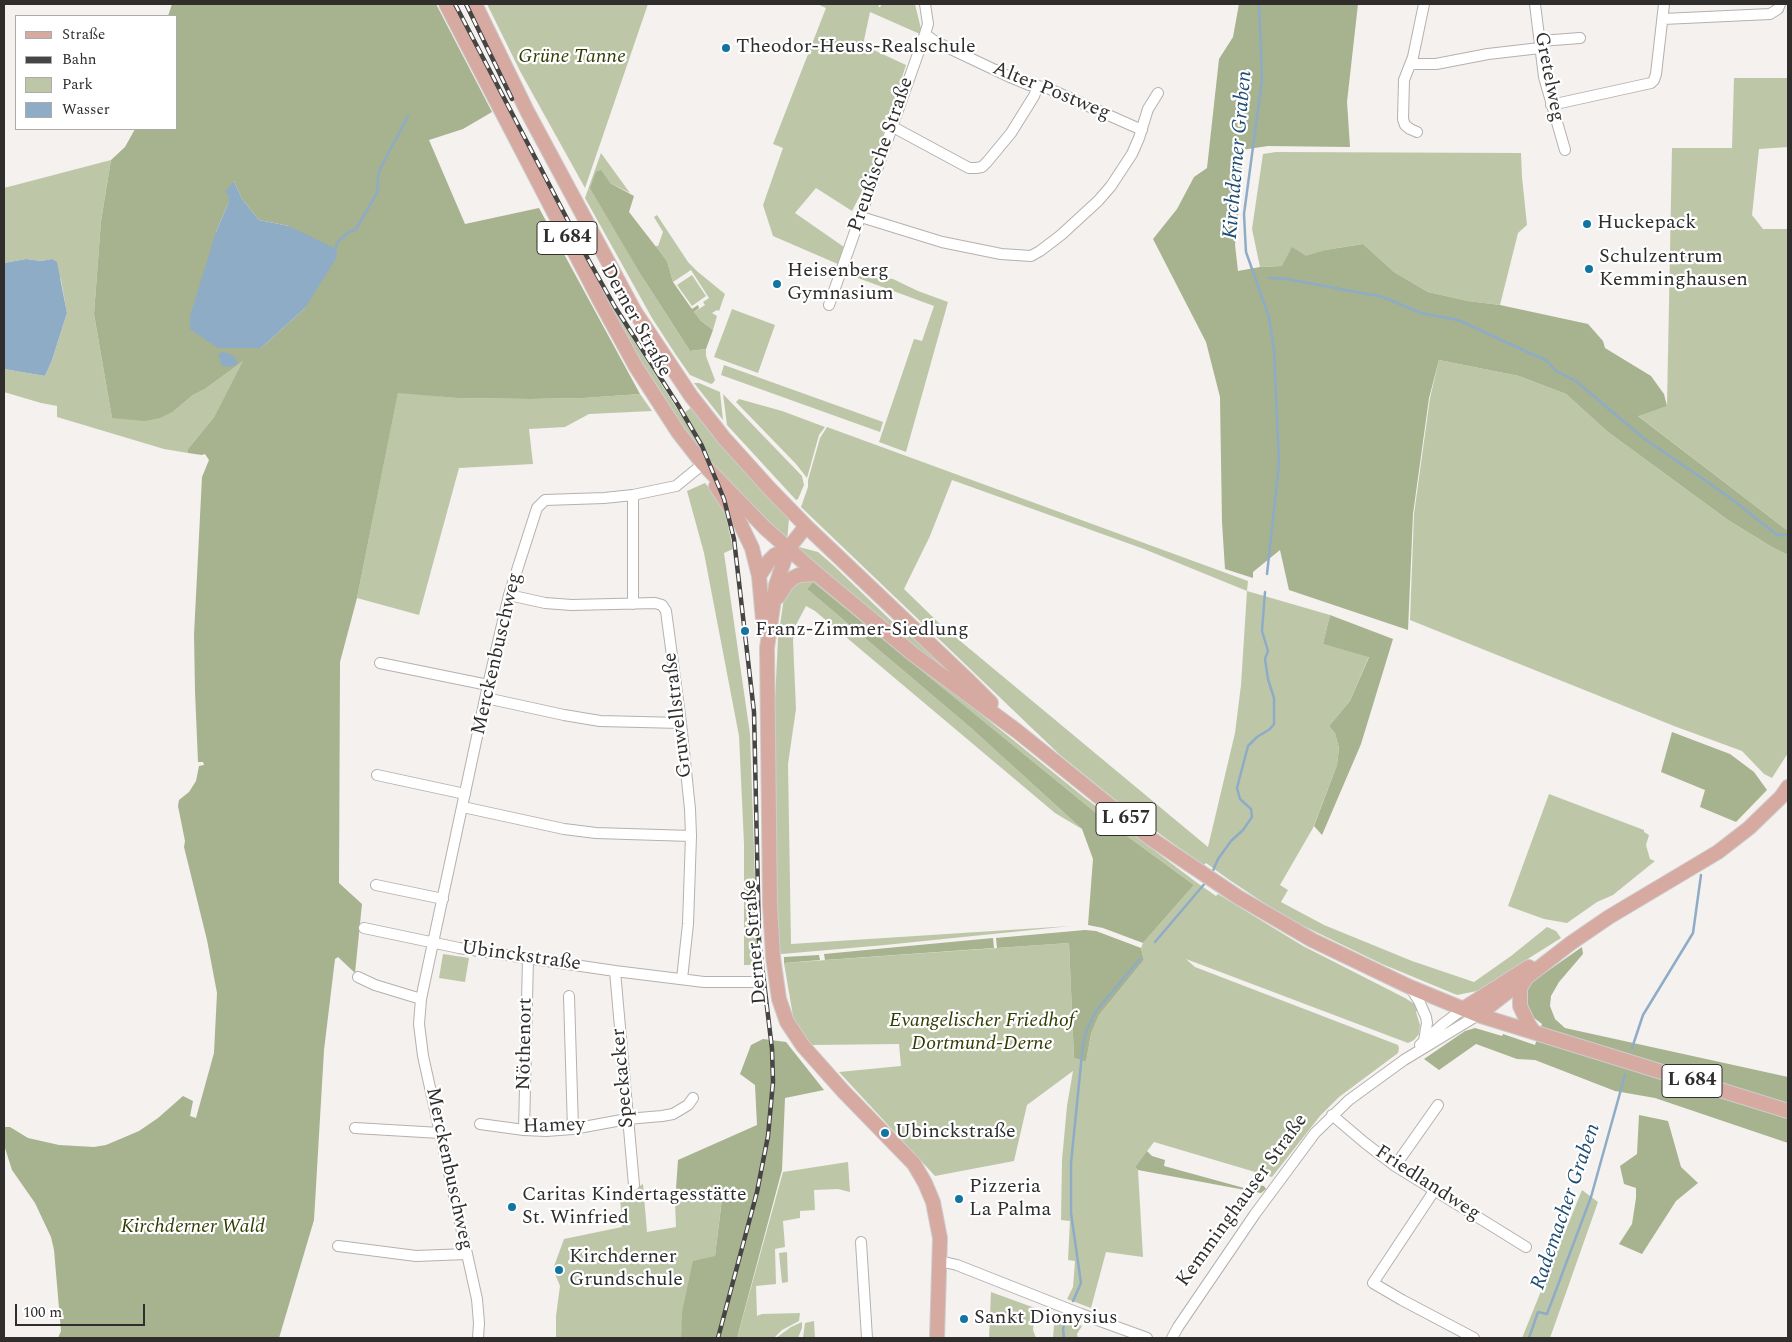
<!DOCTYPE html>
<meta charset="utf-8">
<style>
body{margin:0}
#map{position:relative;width:1792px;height:1342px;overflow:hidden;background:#f4f1ef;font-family:Spectral,serif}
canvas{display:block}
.frame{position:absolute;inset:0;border:5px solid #2f2e2d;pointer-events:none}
.legend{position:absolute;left:15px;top:15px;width:162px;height:115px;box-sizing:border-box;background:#fff;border:1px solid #acabab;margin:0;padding:6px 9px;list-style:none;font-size:15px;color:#2f2e2d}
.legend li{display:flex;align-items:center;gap:10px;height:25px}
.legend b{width:25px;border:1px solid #acabab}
.scale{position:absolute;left:15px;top:1304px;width:130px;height:22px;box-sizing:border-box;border:2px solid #2f2e2d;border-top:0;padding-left:6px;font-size:15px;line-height:18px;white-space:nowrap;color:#2f2e2d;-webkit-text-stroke:4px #fff;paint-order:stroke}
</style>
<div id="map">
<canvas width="1792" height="1342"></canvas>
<div class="frame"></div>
<ul class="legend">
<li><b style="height:6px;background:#d6aaa1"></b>Straße</li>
<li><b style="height:6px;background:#464543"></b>Bahn</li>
<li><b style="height:14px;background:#bdc7a8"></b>Park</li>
<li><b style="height:14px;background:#8facc7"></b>Wasser</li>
</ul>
<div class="scale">100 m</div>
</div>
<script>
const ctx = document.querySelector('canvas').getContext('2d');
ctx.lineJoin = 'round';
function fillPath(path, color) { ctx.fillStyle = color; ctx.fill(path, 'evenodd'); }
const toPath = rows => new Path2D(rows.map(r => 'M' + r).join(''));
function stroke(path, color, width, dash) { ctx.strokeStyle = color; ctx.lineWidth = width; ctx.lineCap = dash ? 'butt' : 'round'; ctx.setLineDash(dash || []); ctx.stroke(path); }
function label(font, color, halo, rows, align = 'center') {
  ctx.font = font + ' Spectral,serif'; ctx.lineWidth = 4.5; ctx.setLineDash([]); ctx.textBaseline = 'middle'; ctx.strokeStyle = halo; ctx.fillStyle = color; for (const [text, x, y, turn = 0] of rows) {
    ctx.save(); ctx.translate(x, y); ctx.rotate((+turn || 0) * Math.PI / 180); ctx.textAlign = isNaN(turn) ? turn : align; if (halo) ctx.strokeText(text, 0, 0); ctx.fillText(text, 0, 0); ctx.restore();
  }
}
const green = toPath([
 [487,4,648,4,585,188,520,71],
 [817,4,880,4,878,7,880,7,882,4,915,4,921,29,920,34,870,12,863,45,906,65,868,180,852,211,816,188,795,213,844,247,840,265,773,236,763,205,783,148,773,144,826,8],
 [1734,78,1788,78,1788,147,1759,149,1752,215,1763,229,1788,229,1788,531,1637,415,1667,406,1672,148,1732,148],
 [1276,152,1521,153,1522,177,1527,225,1518,233,1500,305,1468,301,1428,292,1394,272,1363,244,1325,250,1282,266,1260,267,1252,229,1263,154],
 [601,153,630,193,610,183,643,278,690,351,706,349,706,356,715,380,713,383,711,384,690,375,676,355,652,318,585,198],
 [111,160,101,221,94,314,112,418,174,411,193,395,205,389,244,360,214,417,188,449,188,453,164,449,57,417,57,406,41,403,4,392,4,369,45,376,52,360,67,313,61,280,52,259,41,261,26,259,4,263,4,188],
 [657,215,688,262,698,272,725,294,719,311,717,310,712,313,717,316,713,330,701,321,694,312,705,305,703,302,709,298,691,270,673,282,667,261,655,246,658,246,663,232,654,217],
 [587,263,620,319,681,415,692,407,708,430,789,518,787,542,703,455,651,380],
 [851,264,885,278,893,279,918,291,948,302,906,452,879,442,914,339,922,341,934,306,847,274],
 [692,275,706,296,692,306,677,285],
 [732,309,775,325,758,373,714,357],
 [1439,360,1519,376,1566,394,1608,432,1728,520,1772,547,1788,555,1788,753,1772,778,1764,774,1742,751,1674,726,1410,620,1414,514,1430,398],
 [724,365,883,422,880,432,721,375],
 [694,383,699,383,720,392,723,420],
 [398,392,457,398,530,399,583,398,640,394,652,411,589,414,565,427,529,429,533,464,459,468,419,615,357,598],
 [723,394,802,476,804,485,798,499,796,500,727,425],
 [739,399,782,411,825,427,819,435,807,478,796,464,736,402],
 [827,427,1248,581,1247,591,1330,615,1323,644,1369,656,1350,701,1329,726,1335,733,1339,748,1337,765,1313,828,1280,885,1288,890,1281,902,1324,925,1412,961,1474,982,1511,956,1547,927,1556,931,1561,938,1477,991,1457,995,1382,964,1285,917,1228,879,1206,863,1204,865,1168,840,1129,811,1060,755,801,507,808,487,808,480,820,438],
 [952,480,1144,549,1247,591,1241,685,1235,733,1208,847,941,625,904,589,930,536],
 [705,483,723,503,733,549,724,553,750,734,758,965,744,965,744,844,739,736,704,553,687,491],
 [799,547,818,552,833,565,902,631,920,643,996,713,798,552],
 [808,579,816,581,1085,798,1196,882,1216,896,1218,894,1303,946,1405,998,1413,1003,1418,1009,1416,1012,1420,1025,1419,1034,1414,1040,1408,1043,1186,959,1195,967,1398,1045,1399,1048,1398,1053,1339,1097,1320,1116,1272,1177,1154,1142,1135,1167,1138,1170,1143,1257,1106,1252,1091,1308,1067,1299,1073,1287,1075,1261,1068,1260,1070,1221,1061,1220,1062,1160,1067,1106,1073,1071,1027,1105,1014,1161,935,1176,839,1072,901,1066,899,1044,812,1045,795,1028,784,963,1069,943,1074,1058,1086,1062,1091,1034,1099,1015,1144,960,1141,948,1143,943,1194,885,1101,817,813,582,807,589,971,728,1082,829,1055,813,815,611,806,606,797,623,793,640,796,709,788,764,791,944,1071,926,885,945,782,954,779,953,775,920,772,762,778,638,784,598,792,584],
 [1549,794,1644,830,1644,832,1649,835,1646,845,1650,859,1655,861,1613,895,1597,902,1567,923,1544,919,1508,906],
 [443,954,469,958,465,982,439,978],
 [848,1162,850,1192,838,1189,814,1190,815,1210,800,1211,800,1218,783,1221,785,1247,775,1249,776,1284,756,1286,757,1316,762,1314,800,1313,799,1321,782,1330,774,1338,737,1338,783,1172],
 [643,1184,647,1232,676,1227,675,1203,722,1198,715,1256,683,1310,681,1338,556,1338,556,1316,560,1286,553,1269,564,1239,622,1227,620,1197],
 [1582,1190,1598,1202,1550,1338,1522,1338],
 [787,1252,788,1282,782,1283,779,1253],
 [991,1292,1035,1308,1033,1330,1036,1338,989,1338],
 [1055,1314,1082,1326,1077,1334,1078,1338,1053,1338],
 [814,1321,815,1338,803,1338,805,1323],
 [802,1322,802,1328,798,1338,776,1338,791,1327]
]);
const forest = toPath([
 [172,4,436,4,492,112,463,129,429,140,465,224,539,208,640,394,583,398,530,399,457,398,398,393,357,598,340,662,339,883,362,904,355,973,338,957,335,959,324,1050,314,1220,279,1338,58,1338,61,1331,54,1250,51,1237,35,1203,12,1170,4,1145,4,1127,10,1127,28,1138,59,1145,94,1147,106,1145,139,1131,158,1118,183,1096,193,1101,190,1116,196,1118,214,1053,217,993,207,940,184,847,185,841,178,806,179,800,189,792,196,781,199,766,204,765,203,762,198,762,195,691,194,635,202,477,209,460,205,454,202,455,188,453,188,449,214,417,243,361,205,389,193,395,174,411,160,418,145,421,112,418,94,314,101,221,111,160,125,147,135,129,176,129,176,16,168,16],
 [234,181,242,199,259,220,289,226,305,308,261,348,255,347,216,232,228,204],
 [1239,4,1358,4,1347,102,1350,147,1268,146,1241,150,1242,181,1235,245,1238,271,1260,267,1282,266,1292,247,1306,256,1325,250,1363,244,1394,272,1428,292,1468,301,1500,305,1588,324,1603,341,1605,348,1651,376,1664,394,1667,406,1638,416,1788,531,1788,555,1772,547,1728,520,1608,432,1566,394,1519,376,1439,360,1429,398,1413,514,1408,630,1289,590,1280,550,1253,572,1253,578,1225,569,1222,522,1220,397,1206,342,1153,239,1177,209,1194,177,1207,168,1219,59,1233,37],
 [601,170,610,183,634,196,629,212,667,261,673,282,692,309,698,305,699,308,694,312,701,321,713,330,706,349,690,351,643,278,590,188,596,172],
 [813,582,1101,817,1194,885,1143,943,1103,928,1088,925,1093,859,1082,829,971,728,807,589],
 [1330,615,1393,639,1361,744,1322,835,1314,826,1337,765,1339,748,1335,733,1329,726,1350,701,1369,657,1323,644],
 [1672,732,1730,754,1754,772,1767,790,1736,822,1700,807,1705,790,1661,772],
 [1085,930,1096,931,1141,948,1144,960,1099,1015,1091,1034,1086,1062,1074,1058,1069,943,997,948,996,938],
 [993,938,994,948,825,960,824,954],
 [1582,947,1583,954,1559,982,1551,996,1550,1006,1555,1019,1565,1028,1788,1077,1788,1143,1655,1098,1615,1091,1535,1060,1517,1059,1476,1044,1439,1070,1424,1059,1465,1031,1475,1028,1502,1036,1503,1034,1535,1045,1542,1024,1529,1014,1525,1002,1529,984],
 [819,955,820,960,784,963,784,957],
 [763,1039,786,1042,824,1090,785,1098,782,1170,737,1338,681,1338,682,1312,693,1261,715,1256,722,1199,675,1203,678,1160,757,1125,755,1085,740,1074,751,1045],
 [1639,1115,1668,1121,1681,1167,1698,1183,1676,1201,1642,1254,1619,1244,1632,1224,1636,1198,1636,1188,1624,1184,1620,1166,1637,1154],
 [1147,1151,1152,1156,1165,1160,1164,1166,1255,1191,1257,1185,1264,1186,1266,1189,1261,1193,1138,1170,1135,1167]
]);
const water = toPath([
 [234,181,242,199,259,220,289,226,336,249,337,257,305,308,261,348,218,348,190,329,190,316,216,232,228,204,229,196,225,192],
 [26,259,41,261,52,259,57,262,67,313,52,360,45,376,4,369,4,263],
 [224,352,232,355,236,359,238,362,236,365,229,367,222,366,218,354]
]);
const stream = toPath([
 [1259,4,1262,80,1244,214,1245,234,1246,252,1269,317,1274,351,1279,464,1267,574],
 [336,249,336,244,347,233,356,229,377,193,379,171,408,116],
 [1269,278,1287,279,1383,297,1421,313,1458,320,1547,361,1556,371,1576,381,1642,437,1729,497,1777,535,1785,535,1788,536],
 [1212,873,1218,859,1231,841,1243,830,1252,817,1251,809,1240,799,1237,788,1248,746,1257,737,1270,729,1274,724,1274,698,1268,679,1265,659,1268,651,1262,631,1265,592],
 [1155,942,1206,882],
 [1632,1048,1643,1015,1693,933,1701,875],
 [1073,1301,1081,1283,1071,1213,1071,1163,1083,1044,1087,1029,1096,1011,1140,959],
 [1064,1338,1063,1329,1065,1320],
 [1529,1338,1538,1312,1547,1314,1591,1197,1625,1075]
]);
const minor = toPath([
 [1535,4,1544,77,1565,150],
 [1663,19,1770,14,1778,9,1780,4],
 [925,34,936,42,1012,78,1029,85,1045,87,1142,130],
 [1540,41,1580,38],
 [1411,64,1436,64,1488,54,1540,48],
 [1551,105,1651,83,1654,80,1656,74,1664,4],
 [893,127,969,168,976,168,982,167,987,162,1011,133,1034,96,1038,86],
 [1417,132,1410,129,1405,125,1403,119,1404,80,1413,57,1424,4],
 [861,217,942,242,1001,254,1031,256,1040,251,1061,235,1098,201,1111,186,1132,154,1139,138,1148,109,1158,93],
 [829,305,925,34,928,24,925,4],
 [633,495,633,604],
 [509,595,545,603,572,605,655,603,662,605,666,611,681,723,690,809,691,836,688,924,682,979],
 [380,663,488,685],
 [486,698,564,715,600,721,681,723],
 [377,775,465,794],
 [463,807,564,829,596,833,691,836],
 [376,885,443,899],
 [364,928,459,948,615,971,704,982,758,982],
 [615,971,634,1185],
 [358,977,375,985,421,999],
 [1410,987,1419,1001,1426,1017,1427,1023,1424,1041],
 [569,996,573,1129],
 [1420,1045,1443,1024,1463,1009],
 [1332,1115,1365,1143,1395,1166,1526,1247],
 [480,1124,524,1130,546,1131,573,1129,627,1119,662,1116,673,1114,688,1105,693,1098],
 [355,1128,440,1133],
 [524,1130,528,958],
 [1395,1166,1438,1105],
 [1434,1191,1373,1283,1402,1300,1474,1338],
 [861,1242,867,1338],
 [338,1246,416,1256,466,1254],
 [940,1261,957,1265,1081,1314,1147,1338],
 [478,1338,479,1323,477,1299,423,1056,419,1024,421,999,488,685,509,595,537,508,545,500,604,498,633,495,676,486,703,464],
 [1172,1338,1178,1327,1255,1214,1315,1133,1349,1100,1404,1060,1478,1015]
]);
const major = toPath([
 [446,4,601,303,636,367,678,432,703,464,765,528,817,574,913,654,1017,731,1150,838,1238,897,1312,940,1410,987,1478,1015,1788,1111],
 [475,4,527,111,635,312,691,396,724,438,770,489,806,526,967,679,991,703],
 [716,486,740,523,752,548,759,576,764,631],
 [788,549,776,585,767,648,770,905,773,957,779,999,787,1022,803,1046,843,1091,914,1164,925,1183,933,1202,940,1238,937,1338],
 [759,576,769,561,775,555,788,549,806,526],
 [778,597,787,583,793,578,799,575,817,574],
 [1525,980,1520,988,1520,1006,1529,1025,1534,1032],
 [1463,1009,1529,967],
 [1478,1015,1571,943,1609,917,1718,852,1749,828,1781,797,1788,787]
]);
const rail = toPath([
 [455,4,588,259,615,307,678,405,702,446,724,499,734,539,754,712,759,940,772,1049,773,1082,768,1136,757,1192,718,1338],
 [466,4,512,99]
]);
const markers = [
 [726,48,5,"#1174a1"],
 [1587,224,5,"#1174a1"],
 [1589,269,5,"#1174a1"],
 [777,284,5,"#1174a1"],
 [745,631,5,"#1174a1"],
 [885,1133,5,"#1174a1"],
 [959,1199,5,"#1174a1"],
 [512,1207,5,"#1174a1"],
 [559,1270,5,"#1174a1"],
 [964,1319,5,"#1174a1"]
];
const shields = [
 [567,238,60],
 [1126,819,60],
 [1692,1081,60]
];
const shieldNames = [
 ["L 684",567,238],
 ["L 657",1126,819],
 ["L 684",1692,1081]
];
const poiNames = [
 ["Theodor-Heuss-Realschule",736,48],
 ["Huckepack",1597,224],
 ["Schulzentrum",1599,258],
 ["Kemminghausen",1599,281],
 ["Heisenberg",787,272],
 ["Gymnasium",787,295],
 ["Franz-Zimmer-Siedlung",755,631],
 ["Ubinckstraße",895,1133],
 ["Pizzeria",969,1188],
 ["La Palma",969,1211],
 ["Caritas Kindertagesstätte",522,1196],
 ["St. Winfried",522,1219],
 ["Kirchderner",569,1258],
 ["Grundschule",569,1281],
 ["Sankt Dionysius",974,1319]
];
const parkNames = [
 ["Grüne Tanne",572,58],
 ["Evangelischer Friedhof",982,1022],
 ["Dortmund-Derne",982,1045],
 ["Kirchderner Wald",193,1228]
];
const streetNames = [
 ["Gretelweg",1548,77,79],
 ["Alter Postweg",1051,92,22],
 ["Preußische Straße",882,155,-71],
 ["Derner Straße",635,321,61],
 ["Merckenbuschweg",498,654,-77],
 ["Gruwellstraße",679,715,-97],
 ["Derner Straße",756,942,-95],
 ["Ubinckstraße",521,957,8],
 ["Nöthenort",526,1044,-89],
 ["Speckacker",624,1078,-95],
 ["Hamey",554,1127,-2],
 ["Merckenbuschweg",448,1169,78],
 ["Friedlandweg",1427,1184,33],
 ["Kemminghauser Straße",1243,1201,-54]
];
const waterNames = [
 ["Kirchderner Graben",1239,155,-85],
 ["Rademacher Graben",1567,1207,-71]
];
fillPath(green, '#bdc7a8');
fillPath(forest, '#a7b28e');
fillPath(water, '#8facc7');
stroke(stream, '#8facc7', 2.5);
stroke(minor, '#b4b1af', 12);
stroke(major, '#cdcdcd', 16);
stroke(minor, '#fff', 10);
stroke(major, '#d6aaa1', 14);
stroke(rail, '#464543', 4.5);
stroke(rail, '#fff', 2.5, [8]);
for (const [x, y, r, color] of markers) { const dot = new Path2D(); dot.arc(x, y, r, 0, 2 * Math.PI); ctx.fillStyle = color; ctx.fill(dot); stroke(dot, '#fff', 2); }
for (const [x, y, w] of shields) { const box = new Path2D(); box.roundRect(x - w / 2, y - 16.5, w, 33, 4); ctx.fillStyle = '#fff'; ctx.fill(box); stroke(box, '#2f2e2d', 1); }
label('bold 19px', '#2f2e2d', null, shieldNames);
label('20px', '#2f2e2d', '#fff', poiNames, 'left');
label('italic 20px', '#313c00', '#fff', parkNames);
label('20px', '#2f2e2d', '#fff', streetNames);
label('italic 21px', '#1e4c72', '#fff', waterNames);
</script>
